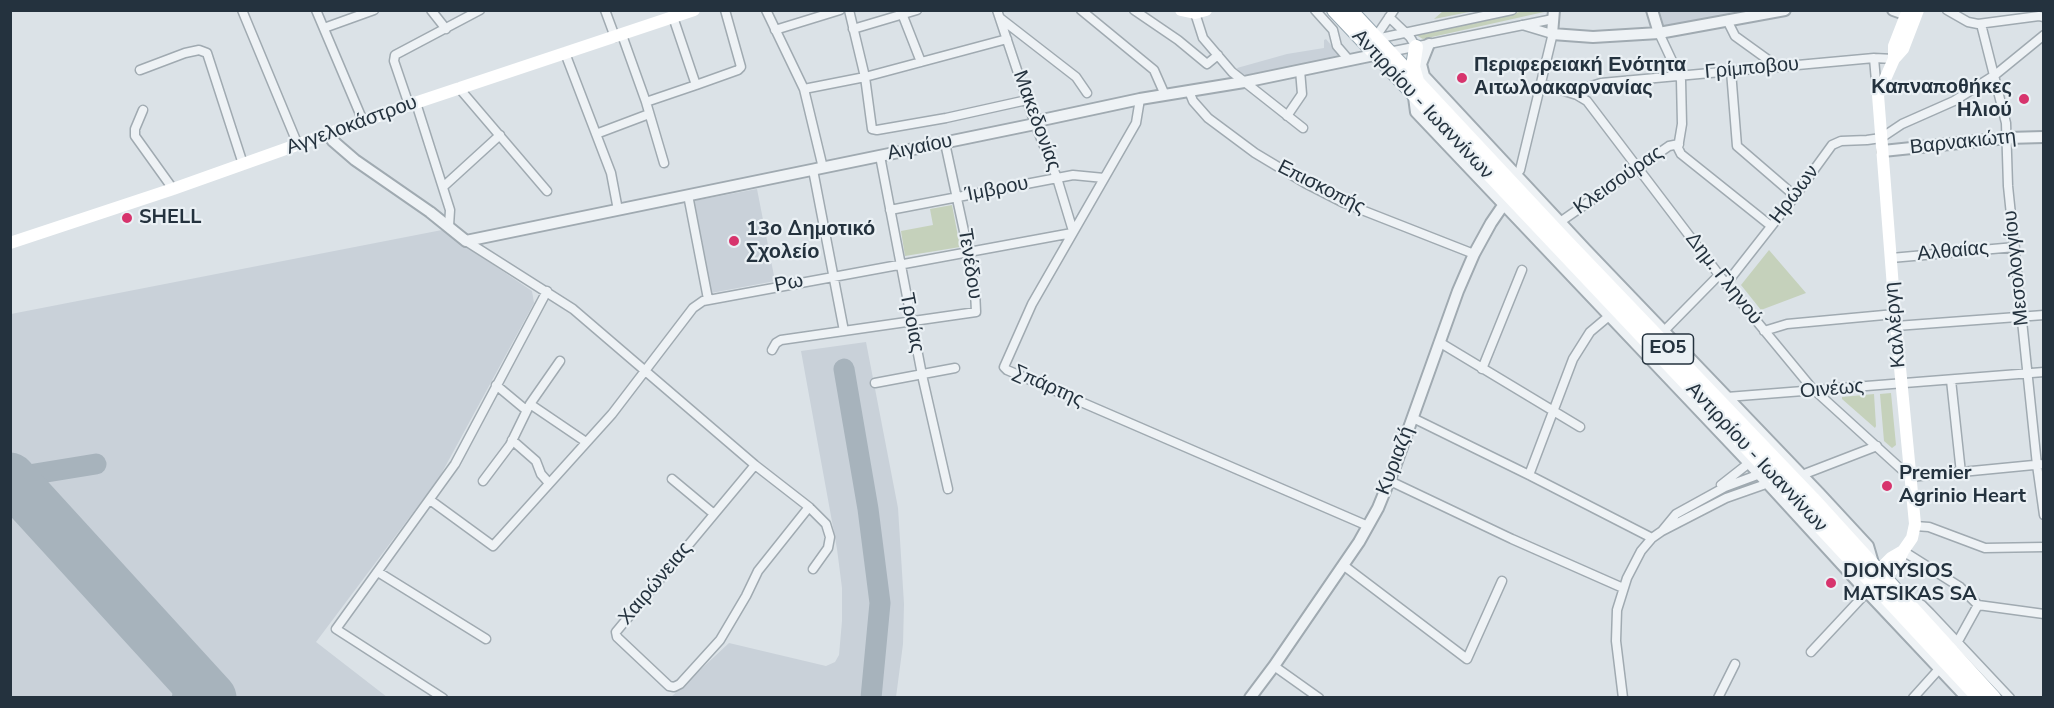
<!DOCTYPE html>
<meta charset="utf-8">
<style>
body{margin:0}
#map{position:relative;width:2054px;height:708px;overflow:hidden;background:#dbe2e7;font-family:"Nunito Sans",sans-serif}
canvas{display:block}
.frame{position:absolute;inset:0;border:12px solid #24323e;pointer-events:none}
</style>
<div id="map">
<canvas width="2054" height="708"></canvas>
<div class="frame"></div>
</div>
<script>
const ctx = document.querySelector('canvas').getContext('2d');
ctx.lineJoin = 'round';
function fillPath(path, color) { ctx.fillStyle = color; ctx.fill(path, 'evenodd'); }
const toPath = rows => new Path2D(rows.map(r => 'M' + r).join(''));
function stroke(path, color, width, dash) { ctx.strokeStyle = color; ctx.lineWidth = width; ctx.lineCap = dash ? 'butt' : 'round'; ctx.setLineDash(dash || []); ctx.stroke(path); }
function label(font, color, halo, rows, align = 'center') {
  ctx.font = font + ' "Nunito Sans",sans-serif'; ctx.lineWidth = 4.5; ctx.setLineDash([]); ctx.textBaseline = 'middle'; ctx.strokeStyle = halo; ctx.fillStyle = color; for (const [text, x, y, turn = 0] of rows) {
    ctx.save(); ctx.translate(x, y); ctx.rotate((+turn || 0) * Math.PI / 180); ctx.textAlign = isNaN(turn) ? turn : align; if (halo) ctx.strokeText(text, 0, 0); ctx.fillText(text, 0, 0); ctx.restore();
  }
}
const built = toPath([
 [1659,10,1745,11,1661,26],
 [1326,39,1342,58,1249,76,1240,73,1237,68,1287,54,1324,48,1324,40],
 [757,189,775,281,711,293,693,201],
 [442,230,532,291,534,303,439,478,316,642,387,697,11,698,11,314],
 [866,342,898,508,904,604,903,644,896,697,670,698,729,643,826,666,835,662,839,655,842,621,842,588,837,549,801,351]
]);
const green = toPath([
 [1443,11,1443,10,1474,11,1434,19],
 [1524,11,1544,12,1423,39,1416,35],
 [952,205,960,247,905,256,901,231,933,225,930,209],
 [1769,250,1806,293,1761,310,1741,285],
 [1891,393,1896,445,1892,448,1884,441,1880,394],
 [1874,394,1876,426,1875,428,1842,399,1842,397]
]);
const taxiway = toPath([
 [844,369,868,509,880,603,871,698],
 [10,478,96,464],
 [182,698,198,684]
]);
const runway = toPath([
 [10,478,211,698]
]);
const minor = toPath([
 [242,10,298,145],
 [316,10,363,121],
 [431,10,446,29],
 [605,10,615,37],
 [766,10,804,89,823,168],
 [849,10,865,77,872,129,877,130,946,118,1027,100],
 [997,10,1035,124,1057,178,1073,231],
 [1081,10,1154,70,1165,95],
 [1134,10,1178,40,1207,64,1218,55],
 [1315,10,1333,30,1337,46,1349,60],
 [1947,10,1968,22,1978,24,2039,16,2044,17],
 [901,11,921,62],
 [1195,13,1203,38,1232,72,1303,128],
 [1389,17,1410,37,1416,47],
 [1000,18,1076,77,1087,93],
 [1727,20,1735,36,1778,67],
 [1981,24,2006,123,2008,186,2037,465,2044,515],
 [324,28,374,10],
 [853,29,917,10],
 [775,30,840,10],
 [1659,33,1681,80,1682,124,1678,148,1681,154,1771,226],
 [622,35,646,102,664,163],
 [1375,38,1394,10],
 [1376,39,1512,10],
 [1389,52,1553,19],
 [565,53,611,173,618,210],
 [1874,58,1877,93],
 [140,70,185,53,199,50,207,53,243,164],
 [1731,71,1737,146,1795,196],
 [1541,84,1577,95,1587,101,1726,284,1811,387,1910,477,2044,464],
 [696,85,738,70,741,67,725,10],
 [459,88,547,191],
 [804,89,865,77,1007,39],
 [1189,91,1193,101,1208,118,1255,153,1305,183,1344,203,1474,254],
 [1577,95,1588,87,1601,83,1874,58,1894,59],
 [1140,99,1136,123,1032,304,1004,367,1007,370,1368,526],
 [646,102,696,85,673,17],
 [416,103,450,210,449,226],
 [409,105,394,61,395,55,480,10],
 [143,110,135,129,135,136,173,189],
 [1287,116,1302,94,1300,70],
 [596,134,649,114],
 [880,156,922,375,948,489],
 [813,170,844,331],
 [1516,175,1520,170,1552,37,1552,34,1522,25],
 [443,187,500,135],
 [688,195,708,299],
 [890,210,1073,175,1104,178],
 [1560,222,1669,146,1679,144],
 [466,241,573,309,755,465,809,507,826,524,830,537,828,548,813,569],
 [1891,258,2015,247],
 [1726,284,1795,196,1832,145,1841,141,1867,140,1881,138,1902,124,1954,101,1995,75,2044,35],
 [1896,326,2044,315],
 [1664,331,1719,275],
 [1764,331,1787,324,1895,314],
 [1439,342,1580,427],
 [772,350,776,343,781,340,976,312,975,290,967,245,945,143],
 [1482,369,1522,270],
 [1951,380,1961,473],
 [875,383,955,368],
 [496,385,526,410],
 [1727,397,2044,372],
 [530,404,586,442],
 [1413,418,1529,475,1652,538],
 [512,440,536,461,541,474,549,483],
 [755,465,616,632,617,637,669,686,674,687,680,684,720,640,746,596,758,571,809,507],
 [1807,473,1877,446],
 [1529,475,1573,359,1590,332,1609,316],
 [672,479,714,514],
 [483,481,510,445,530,404,560,361],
 [1390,481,1512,539,1623,588],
 [1721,485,1749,463],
 [430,500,493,546,612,414,693,308,703,301,1072,233],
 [1915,526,1929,527,1985,548,2044,547],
 [1662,531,1676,514,1725,487,1760,474],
 [1903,551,1960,587,1978,605],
 [1343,565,1467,659,1502,581],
 [378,572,486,639],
 [1906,596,1922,605,1930,613,2010,698],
 [1957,643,1978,605,2044,614],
 [1811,652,1867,592],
 [1274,666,1319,698],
 [443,698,336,629,455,464,547,291],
 [1623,698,1616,641,1617,610,1627,578,1641,551,1652,538,1662,531,1726,498,1763,485],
 [1718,698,1735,664],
 [1913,698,1940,668]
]);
const tertiary = toPath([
 [1554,10,1552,34,1593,37,1659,33,1785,10],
 [1652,10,1659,33],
 [1893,10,1913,17],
 [1429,44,1421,64,1424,76,1586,250,1819,493,1868,546,1873,563],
 [1414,97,1416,112,1749,463,1867,592,1967,698],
 [328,134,333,141,355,160,430,212,466,241,1035,124,1042,120,1140,99,1244,82,1374,55],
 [1883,151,2007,138,2044,137],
 [1250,698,1274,666,1359,542,1378,508,1396,464,1458,291,1474,254,1491,223,1504,204]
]);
const secondary = toPath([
 [1181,10,1195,13,1206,10],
 [1894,59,1894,46,1908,10],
 [10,243,173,189,409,105,694,10],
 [1872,577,1891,558,1903,551],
 [1880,584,1898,563,1903,551,1912,538,1915,524,1896,326,1878,95,1894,59,1903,49,1918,10]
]);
const primary = toPath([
 [1334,10,1720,419,1979,698],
 [1350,10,1565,240,1813,499,1994,698],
 [1416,47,1413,67,1417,81]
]);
const markers = [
 [1462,78,6,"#d7346d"],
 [2024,99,6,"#d7346d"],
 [127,218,6,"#d7346d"],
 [734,241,6,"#d7346d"],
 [1887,486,6,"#d7346d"],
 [1831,583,6,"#d7346d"]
];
const shields = [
 [1668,349,51]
];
const shieldNames = [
 ["ΕΟ5",1668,349]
];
const poiNames = [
 ["Περιφερειακή Ενότητα",1474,66],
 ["Αιτωλοακαρνανίας",1474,89],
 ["Καπναποθήκες",2012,88,"right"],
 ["Ηλιού",2012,111,"right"],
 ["SHELL",139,218],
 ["13ο Δημοτικό",746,230],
 ["Σχολείο",746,253],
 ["Premier",1899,474],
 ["Agrinio Heart",1899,497],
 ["DIONYSIOS",1843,572],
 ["MATSIKAS SA",1843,595]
];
const streetNames = [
 ["Γρίμποβου",1752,69,-5],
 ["Αντιρρίου - Ιωαννίνων",1422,105,47],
 ["Μακεδονίας",1036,121,70],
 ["Αγγελοκάστρου",352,126,-20],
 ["Βαρνακιώτη",1963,143,-6],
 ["Αιγαίου",920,148,-12],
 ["Κλεισούρας",1619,181,-35],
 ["Επισκοπής",1321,188,27],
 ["Ίμβρου",997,190,-11],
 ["Ηρώων",1795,195,-53],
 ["Αλθαίας",1953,252,-5],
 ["Τενέδου",969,264,81],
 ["Μεσολογγίου",2017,268,-96],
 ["Δημ. Γληνού",1723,279,52],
 ["Ρω",789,284,-11],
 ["Τροίας",911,323,79],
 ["Καλλέργη",1896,325,-95],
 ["Σπάρτης",1048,387,24],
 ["Οινέως",1832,390,-5],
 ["Αντιρρίου - Ιωαννίνων",1756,458,47],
 ["Κυριαζή",1396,461,-69],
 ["Χαιρώνειας",656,584,-50]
];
fillPath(built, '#c9d1d9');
fillPath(green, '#c5d1bb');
stroke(taxiway, '#a7b3bc', 21);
stroke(runway, '#a7b3bc', 51);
stroke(minor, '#a0aab1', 11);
stroke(tertiary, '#a0aab1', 14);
stroke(primary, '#99a9b3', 16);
stroke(minor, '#eef2f5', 8);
stroke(tertiary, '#eef2f5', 10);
stroke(secondary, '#fff', 12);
stroke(primary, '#fff', 14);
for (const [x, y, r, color] of markers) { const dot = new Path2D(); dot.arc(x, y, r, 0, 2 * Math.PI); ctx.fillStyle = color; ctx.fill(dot); stroke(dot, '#eaf0f4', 2); }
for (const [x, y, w] of shields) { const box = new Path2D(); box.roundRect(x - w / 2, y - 15, w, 30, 4.5); ctx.fillStyle = '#eaf0f4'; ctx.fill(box); stroke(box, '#24323e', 1.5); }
label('bold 18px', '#24323e', null, shieldNames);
label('bold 20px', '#24323e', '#eaf0f4', poiNames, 'left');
label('20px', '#24323e', '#eaf0f4', streetNames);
</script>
